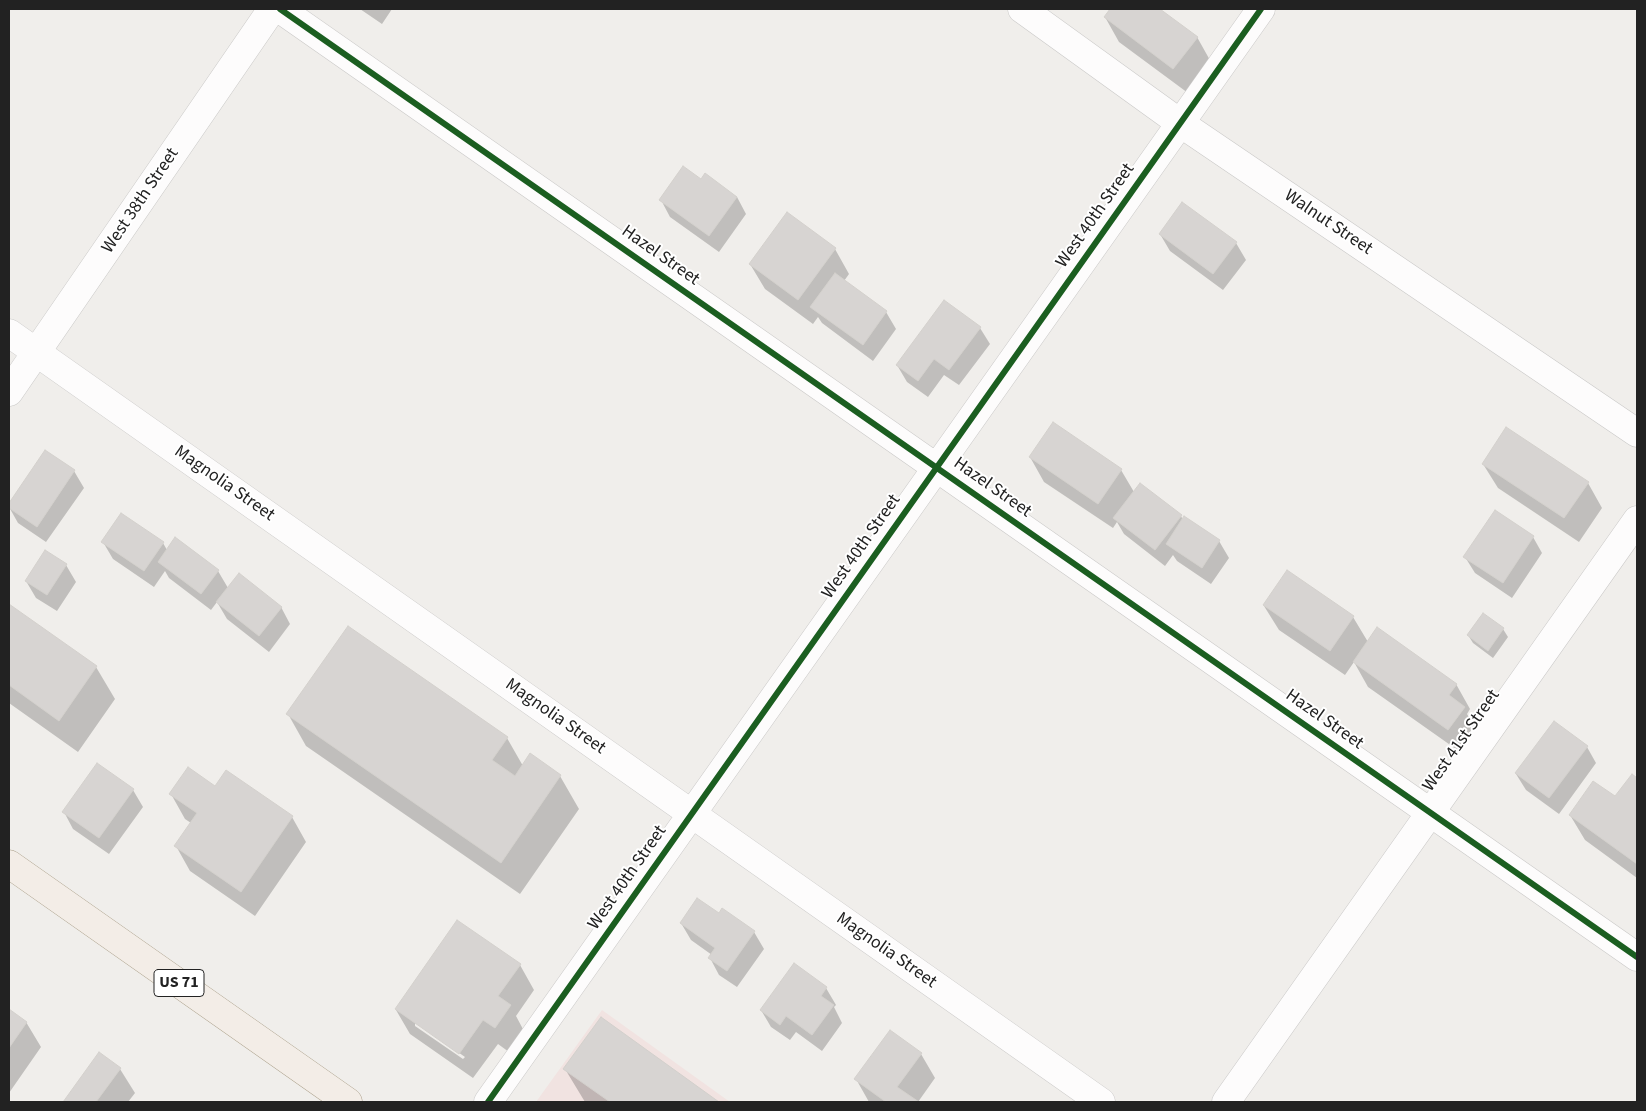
<!DOCTYPE html>
<style>
body{margin:0}
#map{position:relative;width:1646px;height:1111px;overflow:hidden;background:#f0eeeb;font-family:"Source Sans 3",sans-serif}
canvas{display:block}
.frame{position:absolute;inset:0;border:10px solid #222;pointer-events:none}
</style>
<div id="map">
<canvas width="1646" height="1111"></canvas>
<div class="frame"></div>
</div>
<script>
const ctx = document.querySelector('canvas').getContext('2d');
ctx.lineJoin = 'round';
function fillPath(path, color) { ctx.fillStyle = color; ctx.fill(path, 'evenodd'); }
const toPath = rows => new Path2D(rows.map(r => 'M' + r).join(''));
function stroke(path, color, width, dash) { ctx.strokeStyle = color; ctx.lineWidth = width; ctx.lineCap = dash ? 'butt' : 'round'; ctx.setLineDash(dash || []); ctx.stroke(path); }
function label(font, color, halo, rows, align = 'center') {
  ctx.font = font + ' "Source Sans 3",sans-serif'; ctx.lineWidth = 4; ctx.setLineDash([]); ctx.textBaseline = 'middle'; ctx.strokeStyle = halo; ctx.fillStyle = color; for (const [text, x, y, turn = 0] of rows) {
    ctx.save(); ctx.translate(x, y); ctx.rotate((+turn || 0) * Math.PI / 180); ctx.textAlign = isNaN(turn) ? turn : align; if (halo) ctx.strokeText(text, 0, 0); ctx.fillText(text, 0, 0); ctx.restore();
  }
}
const commercial = toPath([
 [602,1010,730,1102,536,1102]
]);
const shadow = toPath([
 [360,9,392,9,382,24],
 [1111,9,1158,9,1197,37,1211,62,1188,93,1119,42,1105,17],
 [701,181,737,197,746,214,719,252,670,217,661,200],
 [1160,234,1236,243,1246,260,1223,290,1170,251],
 [835,249,849,274,844,281,886,312,896,329,873,361,822,323,818,317,813,324,765,289,750,264],
 [980,328,990,344,959,385,944,375,928,397,907,382,897,365],
 [1053,424,1121,470,1134,492,1140,484,1181,516,1183,520,1219,541,1229,558,1211,584,1177,561,1173,555,1165,566,1124,534,1117,522,1113,528,1044,482,1030,457],
 [46,452,74,471,84,488,46,542,18,523,9,507],
 [1483,464,1588,483,1602,508,1579,542,1498,488],
 [1533,537,1542,553,1512,598,1475,573,1465,557],
 [103,542,163,543,167,550,218,571,228,588,281,607,290,624,269,652,227,619,217,602,211,610,169,578,165,571,154,587,113,559],
 [66,565,76,582,57,611,36,598,26,581],
 [9,606,96,667,115,699,78,752,9,703],
 [1264,606,1353,617,1368,642,1456,684,1470,709,1467,714,1478,732,1463,754,1368,687,1354,662,1345,675,1279,630],
 [1483,615,1503,629,1508,637,1493,658,1473,643,1468,635],
 [288,714,507,738,523,766,530,755,560,776,579,809,520,894,306,746],
 [1587,747,1596,763,1559,814,1526,790,1516,774],
 [97,765,133,790,143,807,109,854,73,829,64,812],
 [1632,775,1637,779,1637,878,1585,840,1570,815,1615,798],
 [215,787,292,817,306,842,255,916,190,871,176,846,191,823,185,819,171,794],
 [719,914,754,932,764,949,737,987,719,975,710,958,712,955,691,940,681,923],
 [520,965,534,990,516,1016,524,1031,509,1052,498,1044,473,1078,410,1034,396,1010],
 [415,1022,465,1057,463,1059,415,1026],
 [826,988,836,1005,834,1007,842,1023,822,1051,796,1032,790,1040,771,1027,761,1010],
 [9,1010,26,1022,41,1047,9,1093],
 [601,1019,717,1102,585,1102,565,1069],
 [100,1054,120,1069,135,1093,128,1102,64,1102],
 [921,1054,935,1078,918,1102,869,1102,856,1079]
]);
const building = toPath([
 [1110,9,1160,9,1198,37,1173,69,1104,17,1110,9],
 [683,166,701,179,705,173,737,197,709,236,659,200,683,166],
 [1182,202,1237,242,1213,274,1159,234,1182,202],
 [787,212,836,248,798,300,749,264,787,212],
 [835,273,887,311,863,345,810,307,835,273],
 [944,300,981,327,949,370,934,359,918,381,896,365,944,300],
 [1053,422,1122,469,1098,504,1029,457,1053,422],
 [1506,427,1589,482,1564,518,1482,464,1506,427],
 [45,450,75,470,37,527,9,508,9,503,45,450],
 [1140,483,1182,515,1155,550,1113,518,1140,483],
 [1495,510,1534,536,1503,583,1463,557,1495,510],
 [121,513,164,542,144,571,101,542,121,513],
 [1184,516,1220,540,1202,568,1166,544,1184,516],
 [175,537,219,570,201,594,158,562,175,537],
 [45,550,67,564,47,595,25,581,45,550],
 [1287,570,1354,616,1330,651,1263,605,1287,570],
 [239,573,282,607,259,636,216,602,239,573],
 [9,604,97,666,59,721,9,685,9,604],
 [1483,613,1504,628,1488,651,1467,635,1483,613],
 [348,626,508,737,492,760,515,776,530,753,561,775,501,863,286,714,348,626],
 [1377,627,1457,684,1449,695,1465,707,1448,730,1353,662,1377,627],
 [1554,721,1588,746,1549,798,1515,773,1554,721],
 [97,763,134,789,99,838,62,812,97,763],
 [188,767,215,786,226,770,293,816,241,892,174,846,197,813,169,794,188,767],
 [1632,774,1637,778,1637,864,1569,815,1593,781,1615,796,1632,774],
 [697,898,719,913,722,908,755,931,727,971,708,958,715,948,680,923,697,898],
 [457,920,521,964,498,996,511,1005,495,1028,483,1020,459,1054,395,1009,457,920],
 [794,963,827,987,821,996,834,1005,812,1035,786,1016,780,1025,760,1010,794,963],
 [9,1009,27,1022,9,1048,9,1009],
 [601,1017,719,1102,610,1102,563,1069,601,1017],
 [890,1030,922,1053,897,1087,919,1102,886,1102,854,1079,890,1030],
 [99,1052,121,1068,96,1102,63,1102,99,1052]
]);
const minor = toPath([
 [280,9,1637,957],
 [1022,9,1180,123,1637,433],
 [9,333,1101,1102],
 [9,392,272,9],
 [488,1102,1261,9],
 [1226,1102,1637,520]
]);
const major = toPath([
 [9,864,348,1102]
]);
const cycleway = toPath([
 [280,9,1637,957],
 [488,1102,1261,9]
]);
const shields = [
 [179,983,50]
];
const shieldNames = [
 ["US 71",179,983]
];
const streetNames = [
 ["West 38th Street",141,201,-56],
 ["West 40th Street",1096,216,-55],
 ["Walnut Street",1328,223,34],
 ["Hazel Street",660,256,35],
 ["Magnolia Street",224,484,35],
 ["Hazel Street",992,488,35],
 ["West 40th Street",862,547,-55],
 ["Magnolia Street",555,717,35],
 ["Hazel Street",1324,720,35],
 ["West 41st Street",1462,741,-55],
 ["West 40th Street",628,878,-55],
 ["Magnolia Street",886,951,35]
];
fillPath(commercial, '#f1e3e1');
fillPath(shadow, '#0003');
fillPath(building, '#d7d4d2');
stroke(building, '#d3d0cc', 1);
stroke(minor, '#c9c8c7', 29);
stroke(major, '#a79c86', 29);
stroke(minor, '#fdfcfc', 28);
stroke(major, '#f3ede7', 28);
stroke(cycleway, '#1b5e20', 6);
for (const [x, y, w] of shields) { const box = new Path2D(); box.roundRect(x - w / 2, y - 13.5, w, 27, 4); ctx.fillStyle = '#fff'; ctx.fill(box); stroke(box, '#222', 1); }
label('bold 16px', '#222', null, shieldNames);
label('18px', '#222', '#fff', streetNames);
</script>
